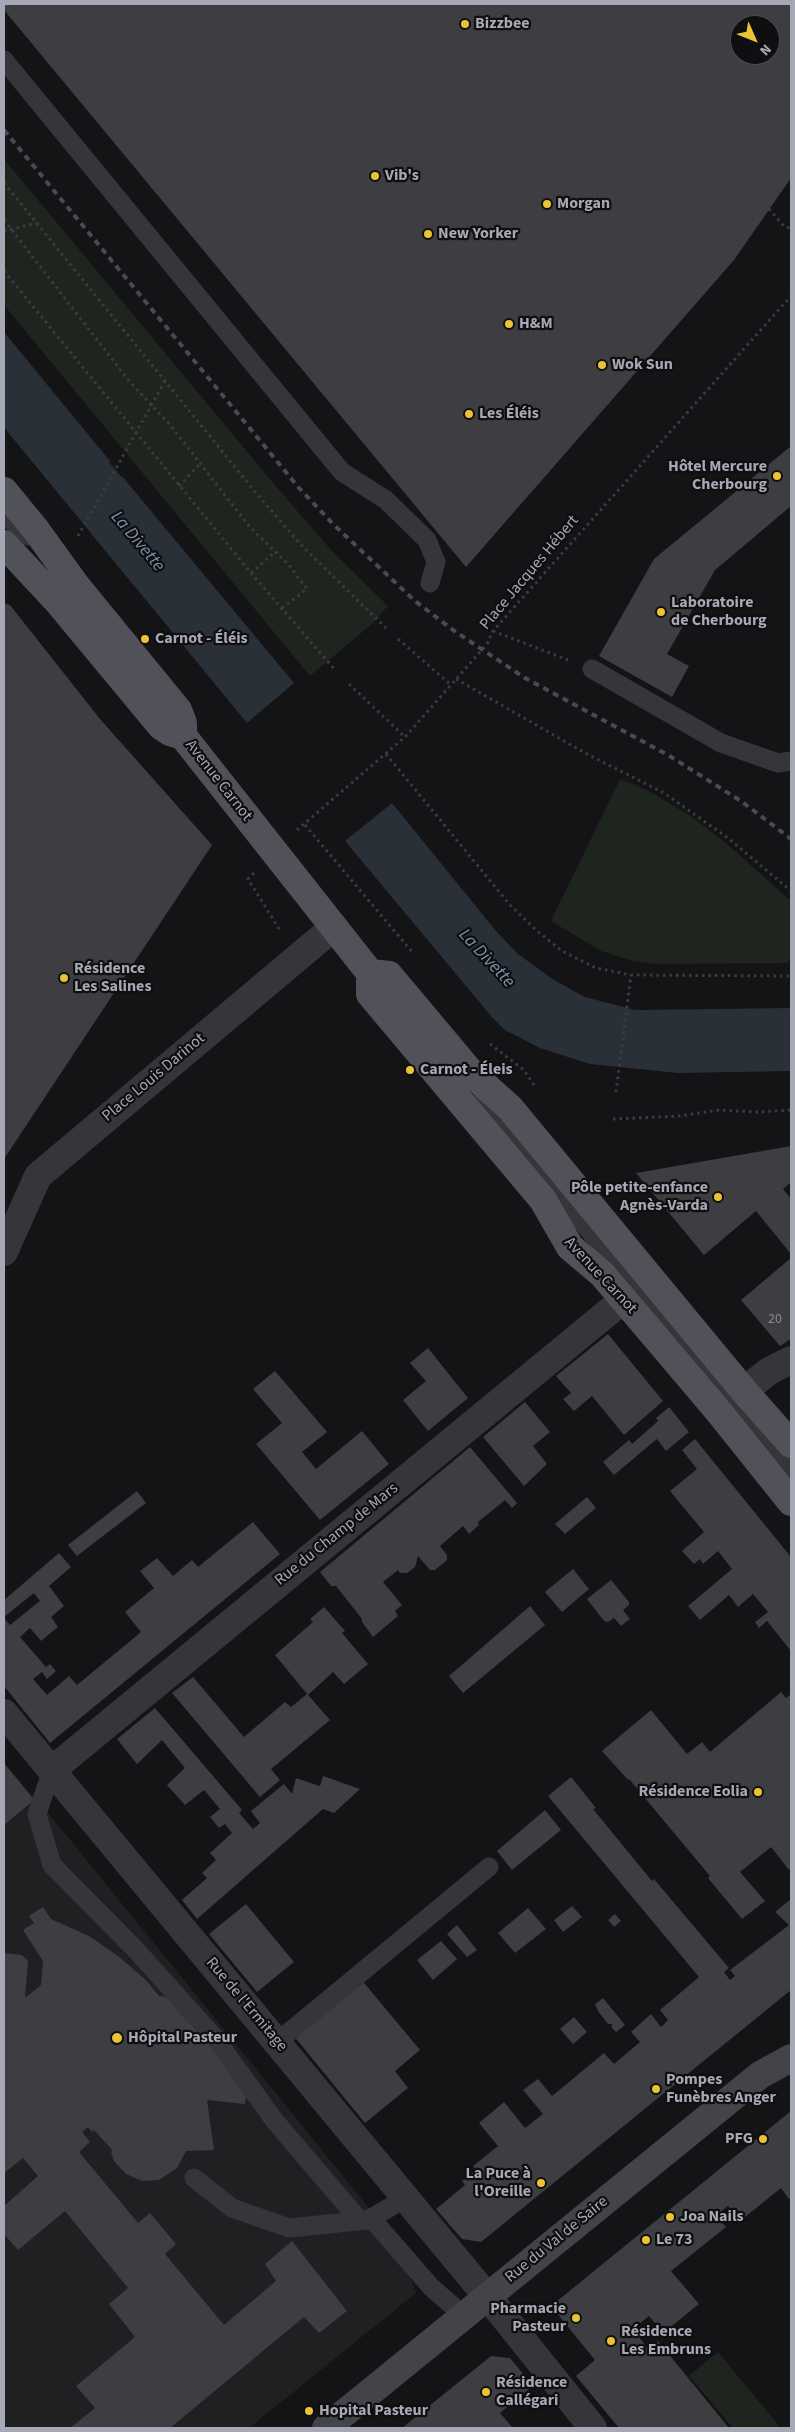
<!DOCTYPE html>
<meta charset="utf-8">
<style>
body{margin:0}
#map{position:relative;width:795px;height:2432px;overflow:hidden;background:#141315;font-family:"Source Sans 3",sans-serif}
canvas{display:block}
.frame{position:absolute;inset:0;border:5px solid #a6a8b5;pointer-events:none}
.north{position:absolute;left:730px;top:15px;width:50px;height:50px;box-sizing:border-box;background:#0f0e10;border:1px solid #4b4c52;border-radius:50%;rotate:134deg;font-size:14px;font-weight:700;line-height:20px;text-align:center;color:#a6a8b5}
.north::after{content:'';display:block;margin:auto;width:18px;height:22px;background:#eac337;clip-path:polygon(50% 0,100% 100%,50% 72%,0 100%)}
</style>
<div id="map">
<canvas width="795" height="2432"></canvas>
<div class="frame"></div>
<div class="north">N</div>
</div>
<script>
const ctx = document.querySelector('canvas').getContext('2d');
ctx.lineJoin = 'round';
function fillPath(path, color) { ctx.fillStyle = color; ctx.fill(path, 'evenodd'); }
const toPath = rows => new Path2D(rows.map(r => 'M' + r).join(''));
function stroke(path, color, width, dash) { ctx.strokeStyle = color; ctx.lineWidth = width; ctx.lineCap = dash ? 'butt' : 'round'; ctx.setLineDash(dash || []); ctx.stroke(path); }
function label(font, color, halo, rows, align = 'center') {
  ctx.font = font + ' "Source Sans 3",sans-serif'; ctx.lineWidth = 4.5; ctx.setLineDash([]); ctx.textBaseline = 'middle'; ctx.strokeStyle = halo; ctx.fillStyle = color; for (const [text, x, y, turn = 0] of rows) {
    ctx.save(); ctx.translate(x, y); ctx.rotate((+turn || 0) * Math.PI / 180); ctx.textAlign = isNaN(turn) ? turn : align; if (halo) ctx.strokeText(text, 0, 0); ctx.fillText(text, 0, 0); ctx.restore();
  }
}
const built = toPath([
 [4,1763,63,1831,399,2245,416,2293,249,2428,4,2428]
]);
const green = toPath([
 [4,159,274,484,332,551,388,606,373,623,310,676,4,305],
 [620,779,649,791,692,817,726,843,791,901,791,956,788,963,655,964,633,961,601,951,551,921],
 [718,2352,781,2428,733,2428,689,2376]
]);
const water = toPath([
 [4,332,110,461,78,517,4,427],
 [122,476,294,683,247,723,90,532],
 [392,803,496,931,518,954,554,980,585,997,635,1010,791,1008,791,1071,678,1073,590,1064,540,1048,505,1030,491,1016,345,841]
]);
const river = toPath([
 [4,381,158,568]
]);
const building = toPath([
 [4,4,791,4,791,178,734,260,466,567,4,10],
 [740,25,770,25,770,55,740,55],
 [791,446,791,506,715,570,667,654,689,666,672,697,599,656,654,559],
 [4,603,10,605,100,719,212,845,4,1159],
 [791,1146,791,1182,783,1189,791,1199,791,1254,756,1211,704,1255,636,1173],
 [791,1258,791,1339,780,1346,741,1300],
 [608,1334,663,1401,624,1435,592,1396,574,1411,563,1399,571,1393,556,1376],
 [428,1348,468,1398,428,1431,403,1400,426,1381,410,1363],
 [275,1371,327,1432,302,1452,316,1469,362,1431,389,1464,320,1520,256,1444,282,1423,253,1389],
 [525,1402,550,1432,533,1446,547,1464,524,1486,483,1437],
 [669,1407,689,1432,666,1451,657,1439,614,1475,603,1462,629,1440,632,1444,658,1421,656,1418],
 [695,1439,791,1557,791,1651,767,1621,759,1628,755,1622,768,1612,753,1594,738,1607,729,1595,700,1620,688,1606,732,1569,718,1551,703,1564,700,1559,694,1564,682,1551,704,1532,670,1491,697,1469,682,1450],
 [470,1447,517,1503,512,1508,505,1500,478,1522,479,1525,469,1534,463,1526,440,1546,447,1555,447,1560,435,1570,430,1570,418,1556,415,1567,407,1573,400,1573,398,1570,383,1582,402,1605,395,1611,398,1616,373,1637,362,1622,362,1619,336,1586,331,1586,320,1572],
 [137,1491,146,1503,77,1556,68,1545],
 [587,1497,596,1508,565,1534,555,1524],
 [253,1522,280,1554,50,1743,4,1686,4,1618,10,1625,40,1601,34,1593,4,1617,4,1600,59,1553,71,1567,49,1586,64,1606,51,1617,58,1627,41,1641,30,1628,20,1637,46,1667,50,1664,56,1671,47,1679,42,1672,33,1679,47,1695,69,1676,77,1685,141,1632,125,1612,154,1588,140,1571,157,1558,173,1576,192,1560,198,1567],
 [573,1569,589,1589,562,1612,545,1592],
 [611,1580,629,1602,629,1605,623,1610,630,1619,621,1626,614,1618,608,1622,604,1621,587,1599],
 [530,1606,545,1625,463,1693,449,1676],
 [324,1607,345,1631,342,1633,368,1664,344,1684,333,1672,308,1695,330,1720,271,1769,280,1780,260,1797,172,1693,193,1677,244,1737,285,1702,291,1707,307,1694,275,1655,313,1622,310,1619],
 [781,1692,786,1698,791,1694,791,1868,789,1870,771,1847,740,1872,765,1901,742,1919,708,1878,710,1876,629,1779,628,1780,602,1751,651,1710,687,1754,702,1742,710,1752],
 [155,1708,242,1810,239,1813,253,1829,260,1823,251,1811,284,1784,292,1794,296,1778,320,1786,323,1776,360,1789,334,1813,323,1809,197,1919,182,1900,207,1878,202,1873,216,1860,210,1853,232,1833,225,1824,219,1828,210,1817,220,1809,204,1790,185,1805,167,1785,185,1768,162,1740,137,1764,117,1739],
 [4,1763,34,1800,4,1825],
 [571,1777,596,1808,593,1809,652,1881,654,1879,729,1968,724,1972,730,1980,735,1976,730,1970,789,1925,775,1912,791,1899,791,1990,481,2242,462,2239,436,2209,465,2185,462,2181,476,2170,473,2166,498,2146,479,2123,504,2102,525,2128,543,2114,523,2090,538,2079,552,2096,604,2053,614,2064,640,2042,631,2032,651,2014,661,2027,668,2020,660,2010,699,1977,548,1796],
 [545,1810,561,1830,512,1870,497,1851],
 [246,1904,294,1962,257,1992,209,1934],
 [572,1906,582,1917,563,1932,554,1920],
 [43,1907,51,1919,89,1936,118,1956,147,1981,159,1996,178,1998,248,2083,245,2104,207,2100,214,2150,186,2151,177,2168,159,2180,142,2181,126,2174,114,2161,111,2152,113,2151,94,2130,92,2132,88,2127,82,2132,90,2142,79,2152,138,2223,150,2213,176,2244,165,2254,224,2325,276,2281,265,2264,292,2241,347,2311,319,2333,304,2317,170,2428,70,2428,95,2408,76,2386,135,2337,109,2304,128,2288,65,2211,18,2250,4,2234,4,2206,38,2176,23,2158,4,2173,4,1953,22,1955,28,1961,25,1998,41,1985,43,1961,23,1930,34,1923,29,1916],
 [528,1908,546,1929,515,1953,498,1933],
 [615,1914,621,1921,614,1927,608,1920],
 [457,1925,477,1950,467,1957,447,1934],
 [441,1941,457,1959,433,1980,417,1960],
 [360,1978,420,2050,395,2071,408,2088,365,2123,293,2035],
 [603,1998,625,2025,616,2032,612,2028,612,2024,608,2024,598,2011,595,2004],
 [574,2017,587,2032,573,2044,560,2029],
 [791,2111,791,2197,789,2199,781,2188,740,2221,728,2206,716,2215,726,2227,671,2271,699,2304,663,2333,649,2316,633,2329,648,2349,658,2341,729,2428,619,2428,576,2376,595,2360,551,2306],
 [491,2356,510,2358,533,2386,500,2413,513,2428,402,2428]
]);
const path = toPath([
 [4,183,256,493,303,547,386,628],
 [769,209,783,225,791,229],
 [4,220,129,381,171,426,249,526,288,564,307,589,281,609],
 [4,231,37,223],
 [4,271,251,573,335,670],
 [179,486,200,464],
 [78,536,165,381],
 [251,573,275,552],
 [493,631,568,660],
 [398,639,451,685],
 [456,679,585,753,664,793,728,838,791,891],
 [349,684,405,737],
 [386,754,510,905,536,930,562,951,596,968,631,975,791,976],
 [305,825,413,953],
 [297,830,405,737,487,644,493,631,791,296],
 [254,873,248,879,281,932],
 [490,1044,524,1070,534,1085],
 [616,1092,631,975],
 [613,1119,680,1116,719,1110,757,1112,791,1110]
]);
const service = toPath([
 [4,60,342,472,386,500,427,540,436,562,430,583],
 [4,514,28,536],
 [592,669,721,743,778,763,791,761],
 [461,1100,491,1112,791,1474],
 [52,1770,37,1814,52,1865,136,1950,215,2038,274,2120,360,2221],
 [277,2042,489,1867],
 [194,2178,232,2208,289,2228,368,2220,406,2198],
 [371,2218,431,2287,464,2316]
]);
const minor = toPath([
 [4,1252,38,1176,334,927],
 [744,1391,769,1371,791,1360],
 [4,1713,500,2312,593,2428],
 [52,1770,623,1300]
]);
const secondary = toPath([
 [326,2428,760,2075,791,2058]
]);
const primary = toPath([
 [4,491,36,530,75,584,178,710,183,723,183,736,370,973,370,994,543,1200,570,1247,602,1274,719,1412,791,1502],
 [4,544,59,603,161,726,170,732,183,736],
 [370,973,389,975,472,1074,510,1108,744,1391,791,1444]
]);
const rail = toPath([
 [4,130,299,488,334,525,415,601,453,630,525,678,668,755,741,801,791,839]
]);
const markers = [
 [465,24,5,"#eac337"],
 [375,176,5,"#eac337"],
 [547,204,5,"#eac337"],
 [428,234,5,"#eac337"],
 [509,324,5,"#eac337"],
 [602,365,5,"#eac337"],
 [469,414,5,"#eac337"],
 [777,476,5,"#eac337"],
 [661,612,5,"#eac337"],
 [145,639,5,"#eac337"],
 [64,978,5,"#eac337"],
 [410,1070,5,"#eac337"],
 [718,1197,5,"#eac337"],
 [758,1792,5,"#eac337"],
 [117,2038,6,"#eac337"],
 [656,2089,5,"#eac337"],
 [763,2139,5,"#eac337"],
 [541,2183,5,"#eac337"],
 [670,2217,5,"#eac337"],
 [646,2240,5,"#eac337"],
 [576,2318,5,"#eac337"],
 [611,2341,5,"#eac337"],
 [486,2392,5,"#eac337"],
 [309,2411,5,"#eac337"]
];
const numberNames = [
 ["20",775,1320]
];
const poiNames = [
 ["Bizzbee",475,24],
 ["Vib's",385,176],
 ["Morgan",557,204],
 ["New Yorker",438,234],
 ["H&M",519,324],
 ["Wok Sun",612,365],
 ["Les Éléis",479,414],
 ["Hôtel Mercure",767,467,"right"],
 ["Cherbourg",767,485,"right"],
 ["Laboratoire",671,603],
 ["de Cherbourg",671,621],
 ["Carnot - Éléis",155,639],
 ["Résidence",74,969],
 ["Les Salines",74,987],
 ["Carnot - Éleis",420,1070],
 ["Pôle petite-enfance",708,1188,"right"],
 ["Agnès-Varda",708,1206,"right"],
 ["Résidence Eolia",748,1792,"right"],
 ["Hôpital Pasteur",128,2038],
 ["Pompes",666,2080],
 ["Funèbres Anger",666,2098],
 ["PFG",753,2139,"right"],
 ["La Puce à",531,2174,"right"],
 ["l'Oreille",531,2192,"right"],
 ["Joa Nails",680,2217],
 ["Le 73",656,2240],
 ["Pharmacie",566,2309,"right"],
 ["Pasteur",566,2327,"right"],
 ["Résidence",621,2332],
 ["Les Embruns",621,2350],
 ["Résidence",496,2383],
 ["Callégari",496,2401],
 ["Hopital Pasteur",319,2411]
];
const streetNames = [
 ["Place Jacques Hébert",530,573,-50],
 ["Avenue Carnot",218,781,52],
 ["Place Louis Darinot",154,1078,-40],
 ["Avenue Carnot",600,1276,47],
 ["Rue du Champ de Mars",337,1535,-39],
 ["Rue de l'Ermitage",246,2005,50],
 ["Rue du Val de Saire",557,2240,-39]
];
const waterNames = [
 ["La Divette",137,542,50],
 ["La Divette",486,959,47]
];
fillPath(built, '#201f22');
fillPath(green, '#1e251f');
fillPath(water, '#2a3038');
stroke(river, '#2a3038', 59);
fillPath(building, '#3e3d42');
stroke(path, '#3b3c41', 3, [2.5, 4]);
stroke(service, '#35353a', 19);
stroke(minor, '#35353a', 28);
stroke(secondary, '#43444a', 28);
stroke(primary, '#515259', 28);
stroke(rail, '#4a4b51', 4, [6, 5]);
for (const [x, y, r, color] of markers) { const dot = new Path2D(); dot.arc(x, y, r, 0, 2 * Math.PI); ctx.fillStyle = color; ctx.fill(dot); stroke(dot, '#0f0e10', 2); }
label('14px', '#8c8d98', null, numberNames);
label('bold 16px', '#a6a8b5', '#0f0e10', poiNames, 'left');
label('16px', '#a6a8b5', '#0f0e10', streetNames);
label('italic 18px', '#7e92af', '#0f0e10', waterNames);
</script>
